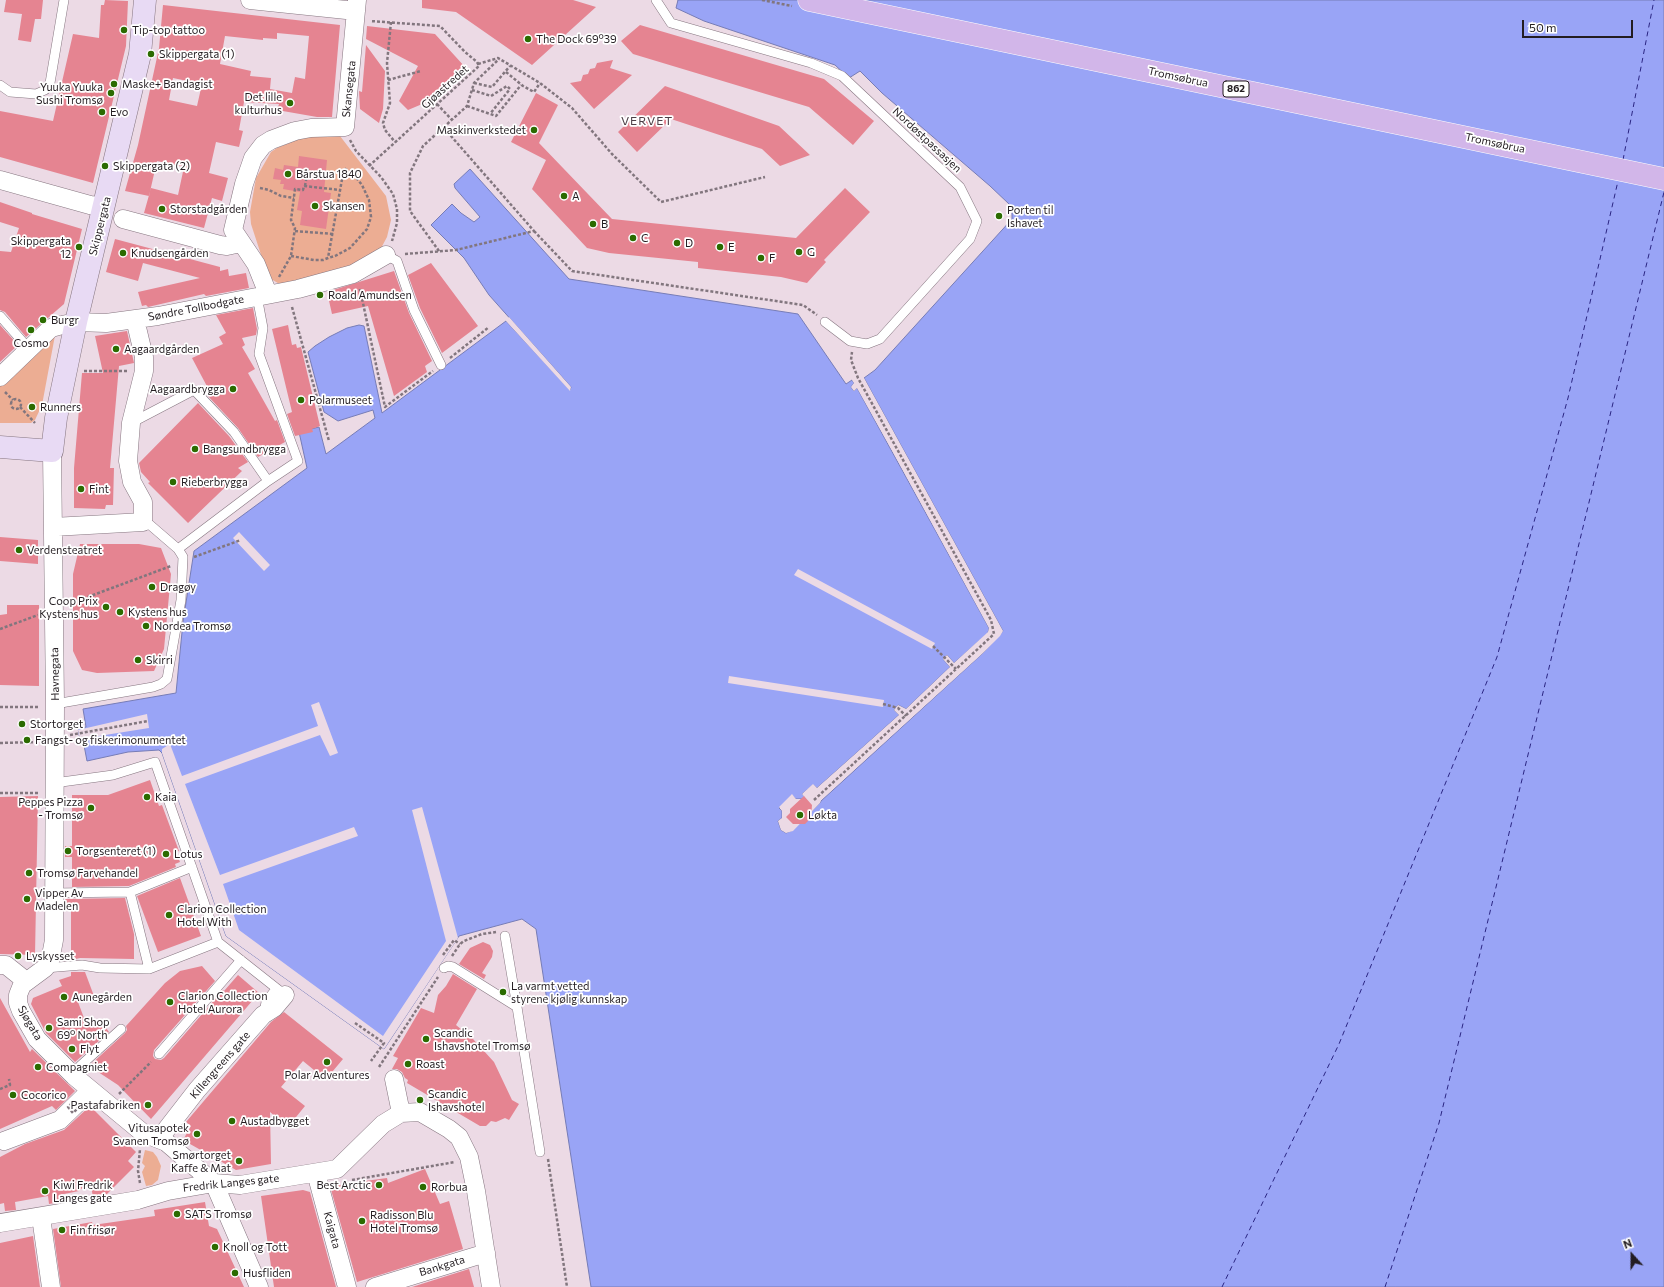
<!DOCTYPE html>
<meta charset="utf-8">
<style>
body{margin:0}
#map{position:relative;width:1664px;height:1287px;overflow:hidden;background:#ecdae5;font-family:Commissioner,sans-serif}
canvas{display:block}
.north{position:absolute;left:1612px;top:1235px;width:40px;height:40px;-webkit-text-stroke:3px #fff;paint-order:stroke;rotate:339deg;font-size:11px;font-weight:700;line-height:16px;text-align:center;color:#231d21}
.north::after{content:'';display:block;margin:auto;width:14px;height:18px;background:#231d21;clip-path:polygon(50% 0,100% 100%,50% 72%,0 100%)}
.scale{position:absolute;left:1522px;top:20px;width:111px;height:18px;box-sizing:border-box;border:2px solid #231d21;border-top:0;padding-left:5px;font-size:12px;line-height:14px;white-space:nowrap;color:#231d21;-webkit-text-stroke:3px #fff;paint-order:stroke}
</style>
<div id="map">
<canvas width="1664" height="1287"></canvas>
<div class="north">N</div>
<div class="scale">50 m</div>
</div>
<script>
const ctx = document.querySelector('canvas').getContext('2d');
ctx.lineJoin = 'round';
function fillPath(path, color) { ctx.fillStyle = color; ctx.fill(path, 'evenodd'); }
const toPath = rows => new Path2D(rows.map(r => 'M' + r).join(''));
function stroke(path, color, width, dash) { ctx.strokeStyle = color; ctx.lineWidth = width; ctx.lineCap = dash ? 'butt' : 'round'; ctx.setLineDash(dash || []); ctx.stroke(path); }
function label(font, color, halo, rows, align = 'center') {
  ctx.font = font + ' Commissioner,sans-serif'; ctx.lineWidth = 3.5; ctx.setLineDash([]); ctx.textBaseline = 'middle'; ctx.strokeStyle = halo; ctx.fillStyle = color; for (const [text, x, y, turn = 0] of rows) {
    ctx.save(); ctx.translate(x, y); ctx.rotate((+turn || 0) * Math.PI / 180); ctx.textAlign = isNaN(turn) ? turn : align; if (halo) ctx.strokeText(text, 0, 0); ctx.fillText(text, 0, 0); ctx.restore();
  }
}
const green = toPath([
 [332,133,340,136,386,196,391,220,387,237,379,252,358,266,283,286,271,279,266,270,251,224,250,212,256,178,271,152,277,148,308,135],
 [56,330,42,405,35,420,31,423,0,423,0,385],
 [145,1150,153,1152,157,1157,161,1166,158,1180,152,1185,146,1186,142,1172,145,1166,142,1163]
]);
const water = toPath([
 [678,0,1664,0,1664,1287,591,1287,536,929,522,919,459,936,384,1049,226,936,162,753,159,750,128,752,87,761,83,740,80,740,78,728,86,727,83,709,176,693,183,622,194,551,307,468,299,432,319,427,326,454,375,418,373,410,338,421,324,412,308,352,315,346,329,337,347,328,359,325,364,326,382,413,506,321,570,390,571,387,489,295,464,258,431,225,452,204,461,213,474,222,480,217,455,188,454,184,470,169,569,279,798,314,846,384,852,380,854,383,851,387,854,391,857,388,989,628,988,633,954,663,947,655,943,659,950,667,906,709,898,705,894,710,899,715,817,788,813,785,802,794,807,799,796,799,792,795,779,808,782,811,782,818,778,821,781,830,786,833,793,830,820,803,821,801,983,653,1003,631,864,378,875,370,1012,219,1012,212,1009,204,990,186,882,93,860,71,849,78,835,65,704,21,676,8,678,0]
]);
const pier = toPath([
 [509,317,571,387,570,391,506,321,507,319,533,348,507,319],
 [862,378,864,378,1003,631,1000,636,983,653,821,800,820,803,793,831,786,833,781,830,778,821,782,818,782,811,779,807,792,794,796,799,806,799,802,794,813,784,817,788,899,715,894,710,898,705,906,709,950,667,943,659,947,655,954,663,988,632,989,628,894,454,857,388,854,391,851,387,854,383,852,380,854,379,856,382,853,387,858,387,990,627,990,633,955,665,947,658,951,669,907,711,899,707,897,710,901,714,901,716,818,790,813,787,805,794,808,798,808,801,795,801,792,797,781,808,784,811,784,818,781,822,783,829,786,831,792,829,818,802,819,799,982,652,1001,630],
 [239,532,270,565,264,571,233,538],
 [798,569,935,643,932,649,794,575],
 [729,676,884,700,883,707,728,683],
 [319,702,338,753,330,756,320,735,185,784,220,875,354,827,358,836,223,884,239,930,383,1036,446,941,412,810,422,807,458,938,384,1049,226,936,162,753,162,749,170,744,182,776,318,726,311,705],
 [147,714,149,728,80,739,78,730]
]);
const ferry = toPath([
 [1623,160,1654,0],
 [1222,1287,1339,1044,1497,657,1568,398,1618,181],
 [1385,1287,1439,1123,1664,192]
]);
const building = toPath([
 [6,0,43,0,41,19,35,19,31,42,18,40,22,14,4,12],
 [105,0,128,1,126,46,93,183,0,157,0,111,53,121,73,34,99,38,101,5,104,5],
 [422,0,573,0,596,7,532,65,456,12,422,8],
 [163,5,340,25,332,117,317,117,277,110,279,104,244,102,239,130,243,131,239,147,216,142,209,173,228,178,222,201,212,198,204,228,144,213,151,188,178,195,184,167,157,161,149,196,125,191,138,145,159,48],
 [277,33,309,36,305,79,295,77,292,93,270,89,271,78,250,76,251,71,220,64,225,36,263,40,263,38,277,39],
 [173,78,202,84,197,106,169,100],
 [640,25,824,79,874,121,853,145,809,107,633,54,621,41],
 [367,26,435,34,465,67,427,102,408,110,399,101,418,66,366,39],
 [366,45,385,71,383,109,379,123,360,109,359,91,362,92],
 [613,60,610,68,632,75,594,109,570,83,581,81,583,75,588,74,590,69,595,68,597,63],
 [665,86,779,126,810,155,780,166,762,149,671,119,637,152,618,132],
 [536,93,558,105,539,143,612,219,796,238,845,188,870,212,824,260,826,262,807,283,781,277,698,268,698,262,609,253,587,248,532,189,546,160,511,142],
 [299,156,327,160,324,192,331,193,326,229,300,225,302,211,297,210,300,192,283,189,284,184,280,184,281,180,273,179,275,168,283,170,284,165,298,167],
 [0,202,32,213,32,214,82,229,64,304,26,337,5,312,0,310,0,251,11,252,19,228,0,222],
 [115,239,220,267,220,271,228,269,229,276,246,273,249,288,206,296,204,294,148,307,146,305,142,306,138,292,200,278,143,263,138,281,106,272],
 [431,263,478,326,442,353,420,308,408,275],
 [394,271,409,313,432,361,425,366,427,372,394,396,368,306,332,314,327,292],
 [253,308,257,329,256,335,242,338,245,345,242,347,255,369,248,373,275,421,277,420,285,442,258,457,238,428,207,395,210,392,192,358,223,344,219,337,226,333,216,315],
 [0,325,18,345,0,362],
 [288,325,292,345,296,344,297,348,301,347,320,426,312,429,313,432,295,436,287,414,292,412,272,329],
 [127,331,134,363,119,366,110,468,114,468,113,505,106,505,105,509,74,508,74,468,82,373,103,373,95,336],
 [198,403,229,436,248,462,238,468,242,471,188,523,148,483,150,482,141,472,139,463],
 [0,537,38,540,38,564,0,561],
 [80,544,139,544,161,548,171,574,164,649,154,671,97,673,82,670,73,651,73,574],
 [7,605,39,605,39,686,0,685,0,615,7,614],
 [150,780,159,806,162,805,179,851,176,852,180,862,175,864,176,867,129,886,72,887,72,857,65,857,65,846,72,846,72,795,108,795],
 [38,796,35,955,0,954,0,797],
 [804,796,812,805,811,818,805,824,793,824,786,817,790,813,790,809],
 [180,878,201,936,158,952,137,896],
 [125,898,134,934,134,959,80,958,71,960,71,906,65,907,65,899],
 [483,942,490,945,493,951,492,957,482,973,486,975,484,979,459,964,470,948],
 [202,966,215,981,154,1050,153,1056,155,1059,161,1060,164,1058,223,990,224,991,238,975,259,993,151,1119,118,1085,89,1066,125,1033,127,1030,126,1026,165,983,180,971],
 [71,972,85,972,94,996,78,1002,87,1026,98,1020,100,1022,101,1021,109,1032,75,1062,46,1033,31,1004,33,998,62,986,59,980,71,976],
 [453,974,477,989,456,1025,473,1039,494,1062,512,1100,519,1104,509,1120,505,1118,496,1122,491,1121,486,1126,480,1126,407,1083,408,1080,405,1078,402,1072,397,1069,392,1069,398,1058,393,1056,421,1008,434,1013,438,995,446,986],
 [0,998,30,1052,32,1049,75,1091,56,1110,52,1106,0,1129],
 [284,1012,343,1059,327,1078,322,1073,320,1075,303,1061,281,1087,305,1106,288,1127,270,1112,271,1164,236,1170,183,1140,191,1126,186,1122,271,1022],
 [90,1106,136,1152,128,1161,134,1167,106,1195,93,1197,90,1181,79,1191,59,1195,60,1202,49,1204,48,1196,15,1202,16,1210,5,1211,4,1203,0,1204,0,1157,25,1144,64,1130],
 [425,1169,440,1204,449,1201,463,1249,357,1282,330,1186,365,1183,365,1181,387,1178,388,1183],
 [303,1190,310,1192,336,1287,274,1287,261,1196],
 [205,1202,209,1226,217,1229,244,1287,61,1287,53,1229,92,1222,93,1225,155,1216,154,1210],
 [33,1236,40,1287,0,1287,0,1243],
 [469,1269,474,1287,412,1287]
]);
const path = toPath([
 [762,0,792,6],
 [391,22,387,63,390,103,383,123,385,130,395,142],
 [478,64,498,58,540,83,572,108,612,154,661,202,765,177],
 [506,72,523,86,534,92,540,83],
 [388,80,421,71],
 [474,83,492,87,510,66],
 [472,90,491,96,507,86,510,89,490,114],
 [437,104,452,120],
 [467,106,496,116,521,85],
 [350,140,356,151,381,177,393,194,397,209,397,223,392,241],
 [369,166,479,66,477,62,465,52,440,26,370,21],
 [305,186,308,169],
 [260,188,269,190,281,196,294,198],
 [295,231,333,234],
 [534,231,572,271,803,305,817,315],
 [439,251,410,211,410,173,423,146,467,106,474,83,499,59],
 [405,254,456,250,534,231,444,128],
 [291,256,314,260,323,260,328,258,335,256,350,248,367,229,371,217,369,200,362,185,354,175,344,168,328,258],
 [279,277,291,256,295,228,291,220,295,189,303,190,304,186,340,190],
 [360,289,385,407,433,371],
 [292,307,329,441],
 [450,358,489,327],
 [84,371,129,371],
 [5,392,13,400],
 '11 404a5 5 0 1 1 10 0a5 5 0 1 1-10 0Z',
 [20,407,35,423],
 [194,557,241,540],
 [69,604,171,566],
 [0,629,38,615],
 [933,646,956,669],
 [883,704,898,708,906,716],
 [0,707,39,707],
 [70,735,148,721],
 [0,743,39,742],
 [0,793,39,793],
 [814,800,994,634,991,620,858,378,851,360,852,352],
 [219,909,223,907],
 [443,955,454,940,460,944],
 [452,956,460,944,464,941,482,934,496,932],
 [355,1023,384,1043,371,1061],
 [379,1067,438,977],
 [0,1089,10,1085,9,1079],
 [119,1094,151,1062],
 [548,1159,567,1287],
 [352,1180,455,1162],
 [140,1183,138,1171,140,1149]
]);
const lane = toPath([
 [656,0,671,23,811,63,842,76,960,187,977,221,970,239,880,339,867,344,850,341,825,322],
 [0,85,10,92,36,94,45,90,50,83,64,0],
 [386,255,397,261,414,310,441,365],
 [0,316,29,349],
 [131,423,194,390,234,432,268,481],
 [178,549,268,481,298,461,259,354,263,328,257,296],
 [55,704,153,687,161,684,167,679,181,600,183,557,178,549,149,524,143,522],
 [54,783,113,775,155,762,218,942],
 [130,892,149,969],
 [53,893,130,892,192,867],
 [505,936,517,1007],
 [218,942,285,995],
 [45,968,82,965,100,968,149,969,218,942],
 [444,968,448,966,453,967,517,1007,540,1152],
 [264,1013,266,1002,276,989],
 [159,1054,241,960],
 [80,1066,121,1029]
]);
const street = toPath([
 [250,0,356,11],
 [0,180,90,205,105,207],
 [123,219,220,245,227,246,241,243],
 [268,294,256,264,233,230,244,184,253,158,263,145,271,140,295,131,311,128,345,127,357,0],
 [0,377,51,328,62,325,76,322,106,323,158,316,298,289,353,274,386,255],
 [52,451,55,704,54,940,50,961,45,968,22,985,18,995,18,1003,21,1011,37,1039,74,1076,143,1133,166,1142,214,1183,259,1287],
 [53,527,143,522,143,502,132,482,128,461,131,423,144,371,144,357,135,319],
 [0,965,6,965,26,981],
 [394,1079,401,1113],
 [159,1139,197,1090,263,1015,274,1008,285,995],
 [4,1141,60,1120,91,1090],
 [316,1173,347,1287],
 [41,1217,51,1287],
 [0,1223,138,1200,168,1191,214,1183,240,1185,337,1169,383,1124,401,1113,420,1112,449,1129,459,1137,469,1157,476,1191,491,1287],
 [375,1287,486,1253]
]);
const secondary = toPath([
 [0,447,52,451,56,418,76,322,140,54,145,0]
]);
const primary = toPath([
 [809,0,1664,179]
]);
const pathBridge = toPath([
 [73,1102,78,1108,73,1113,68,1107,73,1102]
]);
const markers = [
 [124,30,4,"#2b6b00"],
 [528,39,4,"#2b6b00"],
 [151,54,4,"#2b6b00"],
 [114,84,4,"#2b6b00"],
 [111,93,4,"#2b6b00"],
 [290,103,4,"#2b6b00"],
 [102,112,4,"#2b6b00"],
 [534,130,4,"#2b6b00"],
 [105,166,4,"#2b6b00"],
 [288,174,4,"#2b6b00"],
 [564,196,4,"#2b6b00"],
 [315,206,4,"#2b6b00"],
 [162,209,4,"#2b6b00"],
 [999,216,4,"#2b6b00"],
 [593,224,4,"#2b6b00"],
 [633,238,4,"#2b6b00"],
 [677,243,4,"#2b6b00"],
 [79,247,4,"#2b6b00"],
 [720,247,4,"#2b6b00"],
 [799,252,4,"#2b6b00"],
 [123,253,4,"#2b6b00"],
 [761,258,4,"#2b6b00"],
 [320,295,4,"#2b6b00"],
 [43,320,4,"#2b6b00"],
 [31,330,4,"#2b6b00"],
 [116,349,4,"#2b6b00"],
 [233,389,4,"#2b6b00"],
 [301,400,4,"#2b6b00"],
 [32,407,4,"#2b6b00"],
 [195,449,4,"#2b6b00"],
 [173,482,4,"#2b6b00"],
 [81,489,4,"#2b6b00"],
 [19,550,4,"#2b6b00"],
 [152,587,4,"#2b6b00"],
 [106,607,4,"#2b6b00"],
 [120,612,4,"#2b6b00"],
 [146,626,4,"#2b6b00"],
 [138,660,4,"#2b6b00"],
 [22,724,4,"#2b6b00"],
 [27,740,4,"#2b6b00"],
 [147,797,4,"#2b6b00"],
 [91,808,4,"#2b6b00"],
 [800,815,4,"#2b6b00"],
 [68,851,4,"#2b6b00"],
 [166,854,4,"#2b6b00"],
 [29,873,4,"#2b6b00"],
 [27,899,4,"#2b6b00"],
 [169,915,4,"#2b6b00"],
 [18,956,4,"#2b6b00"],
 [503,992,4,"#2b6b00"],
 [64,997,4,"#2b6b00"],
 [170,1002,4,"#2b6b00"],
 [49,1028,4,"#2b6b00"],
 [426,1039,4,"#2b6b00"],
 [72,1049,4,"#2b6b00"],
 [327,1062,4,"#2b6b00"],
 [408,1064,4,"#2b6b00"],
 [38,1067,4,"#2b6b00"],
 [13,1095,4,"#2b6b00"],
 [420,1100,4,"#2b6b00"],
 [148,1105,4,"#2b6b00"],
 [232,1121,4,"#2b6b00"],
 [197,1134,4,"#2b6b00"],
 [239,1161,4,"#2b6b00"],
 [379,1185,4,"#2b6b00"],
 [423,1187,4,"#2b6b00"],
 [45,1191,4,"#2b6b00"],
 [177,1214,4,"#2b6b00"],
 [362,1221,4,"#2b6b00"],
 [62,1230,4,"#2b6b00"],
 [215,1247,4,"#2b6b00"],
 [235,1273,4,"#2b6b00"]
];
const shields = [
 [1236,89,26]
];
const shieldNames = [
 ["862",1236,89]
];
const poiNames = [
 ["Tip-top tattoo",132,30],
 ["The Dock 69°39",536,39],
 ["Skippergata (1)",159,54],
 ["Maske+ Bandagist",122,84],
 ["Yuuka Yuuka",103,87,"right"],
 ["Sushi Tromsø",103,100,"right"],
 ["Det lille",282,97,"right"],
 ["kulturhus",282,110,"right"],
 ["Evo",110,112],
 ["Maskinverkstedet",526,130,"right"],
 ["Skippergata (2)",113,166],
 ["Bårstua 1840",296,174],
 ["A",572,196],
 ["Skansen",323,206],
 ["Storstadgården",170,209],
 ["Porten til",1007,210],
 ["Ishavet",1007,223],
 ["B",601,224],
 ["C",641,238],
 ["Skippergata",71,241,"right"],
 ["12",71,254,"right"],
 ["D",685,243],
 ["E",728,247],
 ["G",807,252],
 ["Knudsengården",131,253],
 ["F",769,258],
 ["Roald Amundsen",328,295],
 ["Burgr",51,320],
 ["Cosmo",31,343,"center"],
 ["Aagaardgården",124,349],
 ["Aagaardbrygga",225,389,"right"],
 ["Polarmuseet",309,400],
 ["Runners",40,407],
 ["Bangsundbrygga",203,449],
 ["Rieberbrygga",181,482],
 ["Fint",89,489],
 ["Verdensteatret",27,550],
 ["Dragøy",160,587],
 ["Coop Prix",98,601,"right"],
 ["Kystens hus",98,614,"right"],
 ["Kystens hus",128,612],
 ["Nordea Tromsø",154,626],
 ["Skirri",146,660],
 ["Stortorget",30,724],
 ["Fangst- og fiskerimonumentet",35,740],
 ["Kaia",155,797],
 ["Peppes Pizza",83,802,"right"],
 ["- Tromsø",83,815,"right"],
 ["Løkta",808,815],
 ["Torgsenteret (1)",76,851],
 ["Lotus",174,854],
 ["Tromsø Farvehandel",37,873],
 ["Vipper Av",35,893],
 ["Madelen",35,906],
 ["Clarion Collection",177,909],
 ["Hotel With",177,922],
 ["Lyskysset",26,956],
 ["La varmt vetted",511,986],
 ["styrene kjølig kunnskap",511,999],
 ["Clarion Collection",178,996],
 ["Hotel Aurora",178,1009],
 ["Aunegården",72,997],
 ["Sami Shop",57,1022],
 ["69° North",57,1035],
 ["Scandic",434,1033],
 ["Ishavshotel Tromsø",434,1046],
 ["Flyt",80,1049],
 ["Roast",416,1064],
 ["Compagniet",46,1067],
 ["Polar Adventures",327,1075,"center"],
 ["Scandic",428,1094],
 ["Ishavshotel",428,1107],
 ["Cocorico",21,1095],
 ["Pastafabriken",140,1105,"right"],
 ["Austadbygget",240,1121],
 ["Vitusapotek",189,1128,"right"],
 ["Svanen Tromsø",189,1141,"right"],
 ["Smørtorget",231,1155,"right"],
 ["Kaffe & Mat",231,1168,"right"],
 ["Kiwi Fredrik",53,1185],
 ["Langes gate",53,1198],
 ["Best Arctic",371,1185,"right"],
 ["Rorbua",431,1187],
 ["SATS Tromsø",185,1214],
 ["Radisson Blu",370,1215],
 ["Hotel Tromsø",370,1228],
 ["Fin frisør",70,1230],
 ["Knoll og Tott",223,1247],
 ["Husfliden",243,1273]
];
const streetNames = [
 ["Tromsøbrua",1178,77,12],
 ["Gjøastredet",445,87,-42],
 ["Skansegata",349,89,-84],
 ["Nordøstpassasjen",927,140,43],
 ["Tromsøbrua",1495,143,12],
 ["Skippergata",100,226,-76],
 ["Søndre Tollbodgate",196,308,-11],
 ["Havnegata",55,674,-91],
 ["Sjøgata",30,1023,60],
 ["Killengreens gate",220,1065,-49],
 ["Fredrik Langes gate",231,1183,-6],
 ["Kaigata",332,1230,75],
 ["Bankgata",442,1266,-17]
];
const neighbourhoodNames = [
 ["VERVET",647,121]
];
fillPath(green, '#ecad93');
fillPath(water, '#99a4f6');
stroke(water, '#767cb6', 1);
fillPath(pier, '#ecdae5');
stroke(ferry, '#2a2582', 1, [5, 4]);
fillPath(building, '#e58491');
stroke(lane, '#867680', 10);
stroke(street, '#867680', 19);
stroke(secondary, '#867680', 23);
stroke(primary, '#fff', 23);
stroke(path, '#82767e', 2.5, [3, 2]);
stroke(lane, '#fff', 9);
stroke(street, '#fff', 18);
stroke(secondary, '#e8daf4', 22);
stroke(primary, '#d2b6e9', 22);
stroke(pathBridge, '#82767e', 2.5, [3, 2]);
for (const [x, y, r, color] of markers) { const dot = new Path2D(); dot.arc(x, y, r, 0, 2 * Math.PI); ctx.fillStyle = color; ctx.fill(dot); stroke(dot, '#fff', 1.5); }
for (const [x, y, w] of shields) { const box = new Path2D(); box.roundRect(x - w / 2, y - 8, w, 16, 3); ctx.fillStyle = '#fff'; ctx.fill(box); stroke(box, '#231d21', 1); }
label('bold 10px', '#231d21', null, shieldNames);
label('11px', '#231d21', '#fff', poiNames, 'left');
label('11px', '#231d21', '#fff', streetNames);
ctx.letterSpacing = '1px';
label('12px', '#4d3f47', '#fff', neighbourhoodNames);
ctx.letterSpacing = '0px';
</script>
